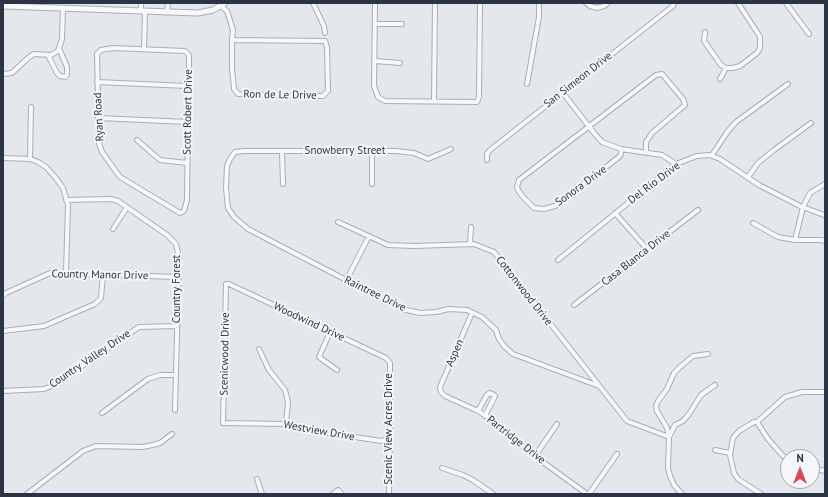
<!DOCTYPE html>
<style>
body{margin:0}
#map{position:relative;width:828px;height:497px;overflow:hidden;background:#e4e7ec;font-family:"PT Sans",sans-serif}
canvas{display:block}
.frame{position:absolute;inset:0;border:4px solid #2b3445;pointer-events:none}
.north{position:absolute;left:780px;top:449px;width:40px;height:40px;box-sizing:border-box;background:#f4f6f9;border:1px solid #a4a8b1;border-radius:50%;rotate:0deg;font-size:11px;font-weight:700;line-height:16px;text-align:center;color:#2b3445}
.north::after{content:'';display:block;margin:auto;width:14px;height:18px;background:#d1495b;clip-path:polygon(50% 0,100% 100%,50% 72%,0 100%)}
</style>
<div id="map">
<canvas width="828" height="497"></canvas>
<div class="frame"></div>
<div class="north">N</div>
</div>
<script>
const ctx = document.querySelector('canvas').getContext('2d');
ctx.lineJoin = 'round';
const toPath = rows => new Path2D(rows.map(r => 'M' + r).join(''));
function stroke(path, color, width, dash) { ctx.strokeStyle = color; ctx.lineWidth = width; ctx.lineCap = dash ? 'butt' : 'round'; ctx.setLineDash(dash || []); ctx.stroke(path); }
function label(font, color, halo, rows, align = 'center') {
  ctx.font = font + ' "PT Sans",sans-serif'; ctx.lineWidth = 4; ctx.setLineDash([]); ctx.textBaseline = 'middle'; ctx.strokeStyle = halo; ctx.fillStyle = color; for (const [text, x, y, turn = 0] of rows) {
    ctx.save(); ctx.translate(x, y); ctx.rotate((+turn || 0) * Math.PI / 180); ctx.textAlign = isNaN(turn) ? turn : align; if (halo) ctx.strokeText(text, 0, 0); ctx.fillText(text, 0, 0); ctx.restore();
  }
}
const minor = toPath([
 [313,3,324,26,325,33],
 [586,3,590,6,597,8,604,6,608,3],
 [786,3,809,34],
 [375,5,374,86,378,97,385,101,477,102,479,97,480,3],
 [221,6,227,11,233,30,232,40,232,68,234,89,238,94,323,96,328,91,327,47,325,41,232,40],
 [141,11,141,3],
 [167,12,168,3],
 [375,24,402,24],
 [705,32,704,41,721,65,726,68],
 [113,48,185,51,189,55,187,200,184,211,180,213,120,177,102,152,99,143,97,54,101,50,113,48],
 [144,49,145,11],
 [48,55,57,73,60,76,65,77,67,75,67,67,59,48],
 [375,61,400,63],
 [3,74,12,73,28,58,34,54,51,55,58,51,62,39,63,8],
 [720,79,726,68,733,68,740,66,757,53,760,48,760,37,757,32,738,3],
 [97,82,188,86],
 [527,84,539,17,539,3],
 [563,93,594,133,602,142,621,149,662,155,676,164],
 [434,101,435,3],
 [98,118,188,122],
 [137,140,160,160,187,163],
 [451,149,428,159,414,153,396,151,244,151,235,152,230,159,227,166,226,188,228,208,234,217,248,229,402,309,420,313,436,312,449,309,467,310,482,317,496,330,499,339,504,346,513,354,599,386],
 [621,149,621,154,619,157,555,206,544,209,534,208,523,197,518,190,517,187,519,180,656,75,662,74,683,99,685,105,652,133,646,142,646,152],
 [282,151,283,184],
 [712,155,728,131,736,122,788,84],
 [3,158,30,159,38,162,46,167,55,177,63,188,68,205,66,273],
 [30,159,31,107],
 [487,160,487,154,490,150,673,6,674,3],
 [748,177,758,163,774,150,811,123],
 [372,184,372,151],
 [66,200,111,199,118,201,167,235,176,244,179,258,175,410],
 [615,213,647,249],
 [338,222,388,245,414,246,474,244,494,252,627,421,669,437],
 [753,223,778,237,795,240,821,240,825,241],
 [113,229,127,207],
 [795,240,803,207,810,193,825,184],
 [470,244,471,227],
 [558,260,676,164,697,156,710,155,720,159,759,185,800,206,824,215],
 [346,281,369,236],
 [3,296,6,293,50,273,178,277],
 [574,305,698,210],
 [472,313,440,387,441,392,445,396,478,411,494,421,529,452,587,494],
 [3,331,44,326,95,304,101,298,103,274],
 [330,332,319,357,337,370],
 [259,349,269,370,285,390,288,402,286,424],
 [3,391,44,389,54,385,139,327,177,326],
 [478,411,487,395,490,393,494,395,495,396,485,416],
 [102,413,148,379,160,375,176,375],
 [757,422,768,439,783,456,788,458],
 [669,437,667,428,657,411,656,406,658,401,667,389,674,373,680,367,693,356,708,354],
 [715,450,730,453],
 [535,456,557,424],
 [442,468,463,475,473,480,493,494],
 [812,468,825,471],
 [257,479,262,494],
 [27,494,83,451,96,446,142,447,153,445,160,443,172,434],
 [333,494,338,490,342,494],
 [389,494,390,439,390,363,386,358,229,284,226,284,223,423,286,424,302,429,381,441,390,439],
 [589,494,617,454],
 [682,494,674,485,670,476,668,468,669,437,675,425,683,421,689,414,701,395,715,385],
 [761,494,738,479,734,473,730,455,733,438,739,431,754,422,757,422,785,397,802,392,825,392]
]);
const tertiary = toPath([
 [3,6,198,13,213,10,225,3]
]);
const streetNames = [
 ["San Simeon Drive",578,80,-38],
 ["Ron de Le Drive",280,95,1],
 ["Scott Robert Drive",188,112,-89],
 ["Ryan Road",99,117,-93],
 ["Snowberry Street",345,151],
 ["Del Rio Drive",654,183,-37],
 ["Sonora Drive",581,186,-36],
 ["Casa Blanca Drive",636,258,-38],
 ["Country Manor Drive",100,275,1],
 ["Country Forest",177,289,-90],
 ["Cottonwood Drive",524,291,52],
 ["Raintree Drive",375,294,26],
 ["Woodwind Drive",309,322,25],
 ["Aspen",455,353,-66],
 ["Scenicwood Drive",225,354,-89],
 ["Country Valley Drive",90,359,-34],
 ["Scenic View Acres Drive",389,429,-90],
 ["Westview Drive",319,431,10],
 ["Partridge Drive",516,440,38]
];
stroke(minor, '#a9aeb7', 6);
stroke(tertiary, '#a9aeb7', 7);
stroke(minor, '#f7f8fa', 4);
stroke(tertiary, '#f7f8fa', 5);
label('11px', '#2b3445', '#f4f6f9', streetNames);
</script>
